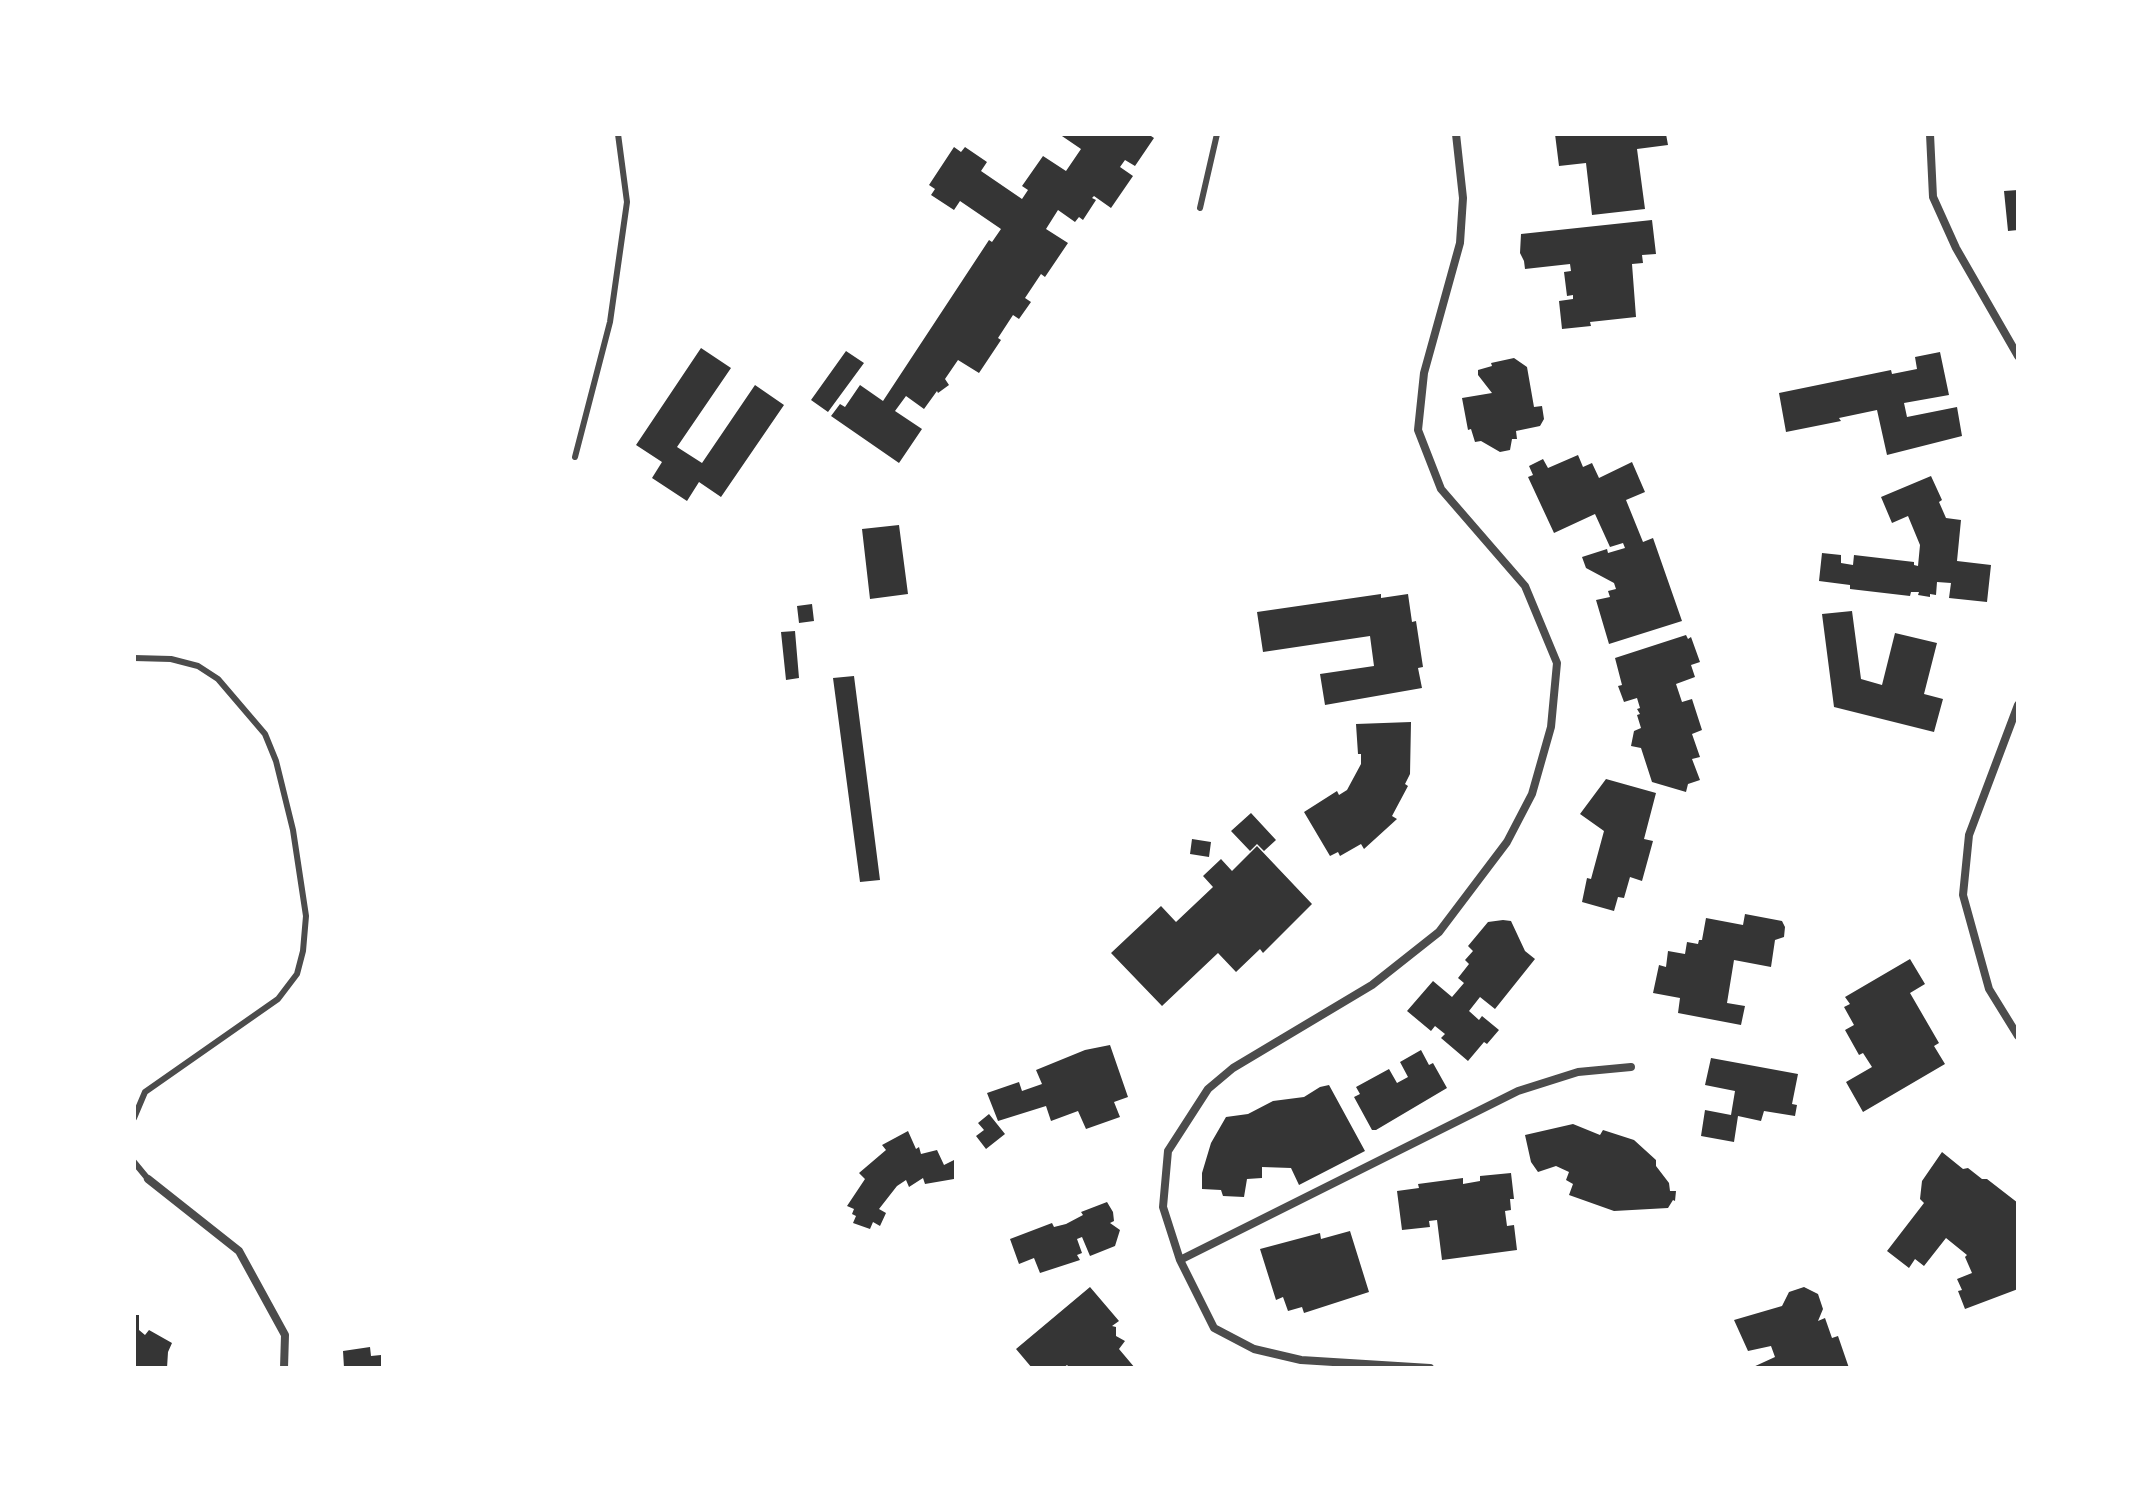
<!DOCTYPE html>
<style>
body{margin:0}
#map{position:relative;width:2152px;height:1502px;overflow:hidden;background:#fff;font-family:"Times New Roman",serif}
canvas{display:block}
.frame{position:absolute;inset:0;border:136px solid #fff;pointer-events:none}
</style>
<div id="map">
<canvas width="2152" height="1502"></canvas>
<div class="frame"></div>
</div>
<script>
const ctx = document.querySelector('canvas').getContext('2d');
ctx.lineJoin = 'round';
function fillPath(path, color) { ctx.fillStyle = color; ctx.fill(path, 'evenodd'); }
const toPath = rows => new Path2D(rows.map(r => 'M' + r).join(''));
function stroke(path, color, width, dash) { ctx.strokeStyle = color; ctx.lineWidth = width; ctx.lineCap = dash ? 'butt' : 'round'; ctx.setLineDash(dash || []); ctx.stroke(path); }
const building = toPath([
 [1059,134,1148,134,1154,138,1135,166,1125,160,1120,167,1133,176,1111,208,1094,196,1092,198,1096,200,1083,220,1079,217,1075,222,1058,210,1046,229,1068,243,1045,277,1041,274,1025,298,1031,302,1019,319,1013,315,998,338,1001,340,979,373,958,360,945,379,949,385,938,393,937,391,924,409,906,396,895,411,922,429,899,463,831,416,840,404,845,407,860,385,883,401,989,240,992,242,1001,229,960,201,954,210,931,195,935,189,929,185,954,147,961,152,965,147,987,162,981,171,1022,199,1028,190,1022,186,1043,156,1066,171,1081,149],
 [1555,134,1666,134,1668,145,1637,149,1645,209,1592,215,1586,163,1559,166],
 [2018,190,2018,230,2008,231,2004,191],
 [1652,220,1656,254,1642,255,1643,263,1632,264,1636,317,1590,322,1591,326,1562,329,1559,301,1573,299,1573,295,1567,296,1564,272,1571,271,1570,264,1525,269,1524,261,1520,253,1521,234],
 [701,348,731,368,677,447,702,463,755,385,784,405,721,497,699,482,687,501,652,478,662,462,636,445],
 [846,351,864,363,828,412,811,400],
 [1940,352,1949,395,1904,403,1907,417,1957,407,1962,436,1887,455,1877,410,1839,418,1841,421,1786,432,1779,393,1891,370,1892,374,1917,369,1915,357],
 [1514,358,1527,367,1534,407,1542,406,1544,419,1540,426,1516,431,1517,439,1512,439,1510,450,1500,452,1481,441,1475,442,1471,429,1468,430,1462,398,1492,393,1478,375,1478,370,1492,366,1491,363],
 [1578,455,1583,467,1592,463,1599,478,1632,462,1645,492,1626,500,1643,542,1653,538,1682,621,1609,644,1596,600,1610,597,1608,591,1616,589,1614,583,1586,568,1582,557,1607,549,1608,553,1625,548,1623,543,1610,547,1595,514,1554,533,1528,477,1533,475,1529,466,1543,459,1548,468],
 [1931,476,1942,500,1939,502,1946,518,1961,520,1957,561,1991,565,1987,602,1949,598,1951,583,1937,582,1936,595,1930,594,1930,597,1918,595,1919,592,1911,592,1910,596,1850,589,1850,585,1819,581,1822,553,1841,555,1841,563,1853,565,1854,555,1914,562,1914,565,1918,566,1920,545,1908,516,1892,523,1881,497],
 [899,525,908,594,870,599,862,529],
 [1381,594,1381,598,1408,594,1412,622,1416,621,1423,667,1418,668,1422,688,1325,705,1320,674,1374,666,1370,636,1263,652,1257,612],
 [812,604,814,621,799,623,797,606],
 [1852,611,1861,679,1882,685,1895,633,1937,643,1924,694,1943,699,1934,732,1834,707,1822,614],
 [795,631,799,678,786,680,781,632],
 [1686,635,1688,639,1691,637,1700,662,1691,665,1695,677,1676,684,1682,702,1692,699,1702,730,1692,734,1700,757,1692,759,1700,780,1688,784,1686,792,1652,782,1641,748,1631,746,1634,731,1641,728,1637,715,1640,714,1637,709,1640,708,1637,698,1624,702,1618,686,1622,685,1615,658],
 [854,676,880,880,860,882,833,678],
 [1411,722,1410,774,1405,784,1408,786,1392,816,1397,819,1364,849,1361,844,1340,856,1338,852,1330,856,1304,812,1337,791,1339,795,1347,790,1361,764,1361,754,1358,754,1356,724],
 [1606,779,1656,793,1644,839,1653,841,1642,881,1630,877,1624,898,1618,897,1614,911,1582,902,1587,878,1591,879,1604,831,1580,814],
 [1251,813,1276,840,1264,851,1257,844,1250,851,1231,831],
 [1192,839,1211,842,1209,857,1190,854],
 [1257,846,1312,904,1263,953,1260,949,1236,972,1218,953,1162,1006,1111,953,1161,906,1176,922,1213,887,1203,876,1221,859,1232,871],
 [1745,914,1782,921,1785,927,1784,937,1775,940,1771,967,1734,960,1727,1003,1745,1006,1741,1025,1678,1013,1680,998,1653,993,1659,965,1666,967,1668,951,1685,954,1687,942,1698,944,1699,940,1702,940,1706,918,1743,925],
 [1503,920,1511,921,1525,951,1535,959,1495,1009,1480,997,1469,1011,1479,1020,1482,1016,1499,1030,1487,1044,1484,1042,1468,1061,1441,1038,1445,1034,1435,1026,1431,1031,1407,1011,1433,981,1452,997,1464,983,1458,978,1469,964,1465,960,1473,951,1468,946,1488,922],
 [1910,959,1925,984,1910,993,1939,1043,1934,1046,1945,1064,1863,1112,1846,1082,1872,1067,1863,1053,1859,1055,1845,1030,1854,1025,1844,1007,1850,1004,1845,997],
 [1110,1045,1128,1097,1114,1102,1120,1117,1086,1129,1078,1111,1051,1121,1046,1106,998,1121,987,1093,1019,1082,1022,1091,1042,1084,1036,1070,1085,1050],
 [1421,1050,1429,1065,1433,1063,1447,1088,1376,1130,1372,1130,1354,1097,1360,1094,1356,1087,1389,1069,1397,1083,1408,1077,1400,1062],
 [1711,1058,1798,1074,1792,1104,1797,1105,1795,1116,1764,1111,1761,1121,1738,1116,1734,1142,1701,1136,1705,1110,1731,1115,1735,1091,1705,1085],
 [1329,1085,1365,1151,1299,1185,1291,1168,1262,1167,1262,1178,1247,1179,1244,1197,1223,1196,1221,1190,1202,1189,1202,1173,1211,1143,1226,1117,1248,1114,1273,1101,1304,1097,1320,1087],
 [989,1114,1005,1134,986,1149,976,1136,984,1130,978,1123],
 [1573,1124,1600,1135,1603,1130,1634,1140,1656,1160,1656,1166,1669,1183,1670,1191,1676,1191,1675,1201,1673,1200,1668,1208,1614,1211,1569,1195,1573,1184,1566,1180,1569,1172,1556,1166,1538,1172,1531,1162,1525,1135],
 [908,1131,916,1149,919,1147,921,1154,937,1150,944,1165,954,1160,954,1179,925,1184,923,1178,909,1187,906,1180,897,1186,879,1209,886,1213,880,1226,873,1222,870,1229,853,1223,856,1216,852,1214,854,1209,847,1206,865,1179,859,1173,886,1150,882,1145],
 [1942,1152,1963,1169,1968,1168,1982,1179,1987,1179,2018,1203,2018,1289,1965,1309,1958,1291,1962,1290,1957,1279,1972,1273,1965,1257,1967,1255,1946,1238,1924,1266,1915,1259,1909,1268,1887,1251,1924,1203,1920,1199,1922,1181],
 [1511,1173,1514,1199,1510,1199,1511,1210,1505,1211,1507,1226,1514,1225,1517,1250,1442,1260,1437,1220,1429,1221,1430,1227,1402,1230,1397,1191,1419,1188,1418,1184,1463,1178,1463,1184,1480,1181,1480,1176],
 [1107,1202,1113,1212,1114,1221,1110,1223,1120,1230,1115,1246,1090,1256,1082,1237,1077,1239,1082,1253,1077,1255,1080,1260,1040,1273,1034,1258,1019,1264,1010,1239,1052,1223,1054,1227,1066,1224,1083,1215,1081,1212],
 [1350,1231,1369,1292,1304,1313,1302,1307,1288,1311,1283,1297,1276,1300,1260,1249,1320,1233,1321,1239],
 [1090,1287,1119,1321,1112,1326,1116,1327,1116,1336,1125,1341,1119,1349,1135,1368,1070,1368,1067,1365,1063,1368,1032,1368,1016,1349],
 [1804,1287,1818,1294,1823,1309,1818,1321,1825,1318,1832,1338,1838,1336,1849,1368,1751,1368,1775,1357,1771,1346,1748,1351,1734,1320,1782,1306,1789,1292],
 [134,1315,139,1315,139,1330,145,1335,149,1330,172,1343,168,1352,167,1368,134,1368],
 [370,1347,371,1356,381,1355,381,1368,344,1368,343,1351]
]);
const service = toPath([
 [1200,208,1217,134],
 [575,457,610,322,627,202,618,134],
 [134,658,171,659,198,666,218,679,265,734,276,761,293,830,306,916,303,951,297,974,278,999,145,1092,134,1118],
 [134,1162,148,1179]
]);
const minor = toPath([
 [1930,134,1933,197,1956,248,2018,356],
 [2018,705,1969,835,1963,895,1989,989,2018,1036],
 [148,1179,239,1251,285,1335,284,1368],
 [1180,1260,1518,1091,1578,1072,1631,1067],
 [1430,1368,1301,1360,1254,1349,1214,1328,1180,1260,1163,1207,1168,1151,1208,1089,1233,1068,1372,985,1439,932,1507,842,1532,794,1551,727,1557,663,1525,586,1441,489,1418,430,1424,373,1460,243,1463,198,1456,134]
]);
fillPath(building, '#353535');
stroke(service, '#4c4c4c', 6);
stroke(minor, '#4c4c4c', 8);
</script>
